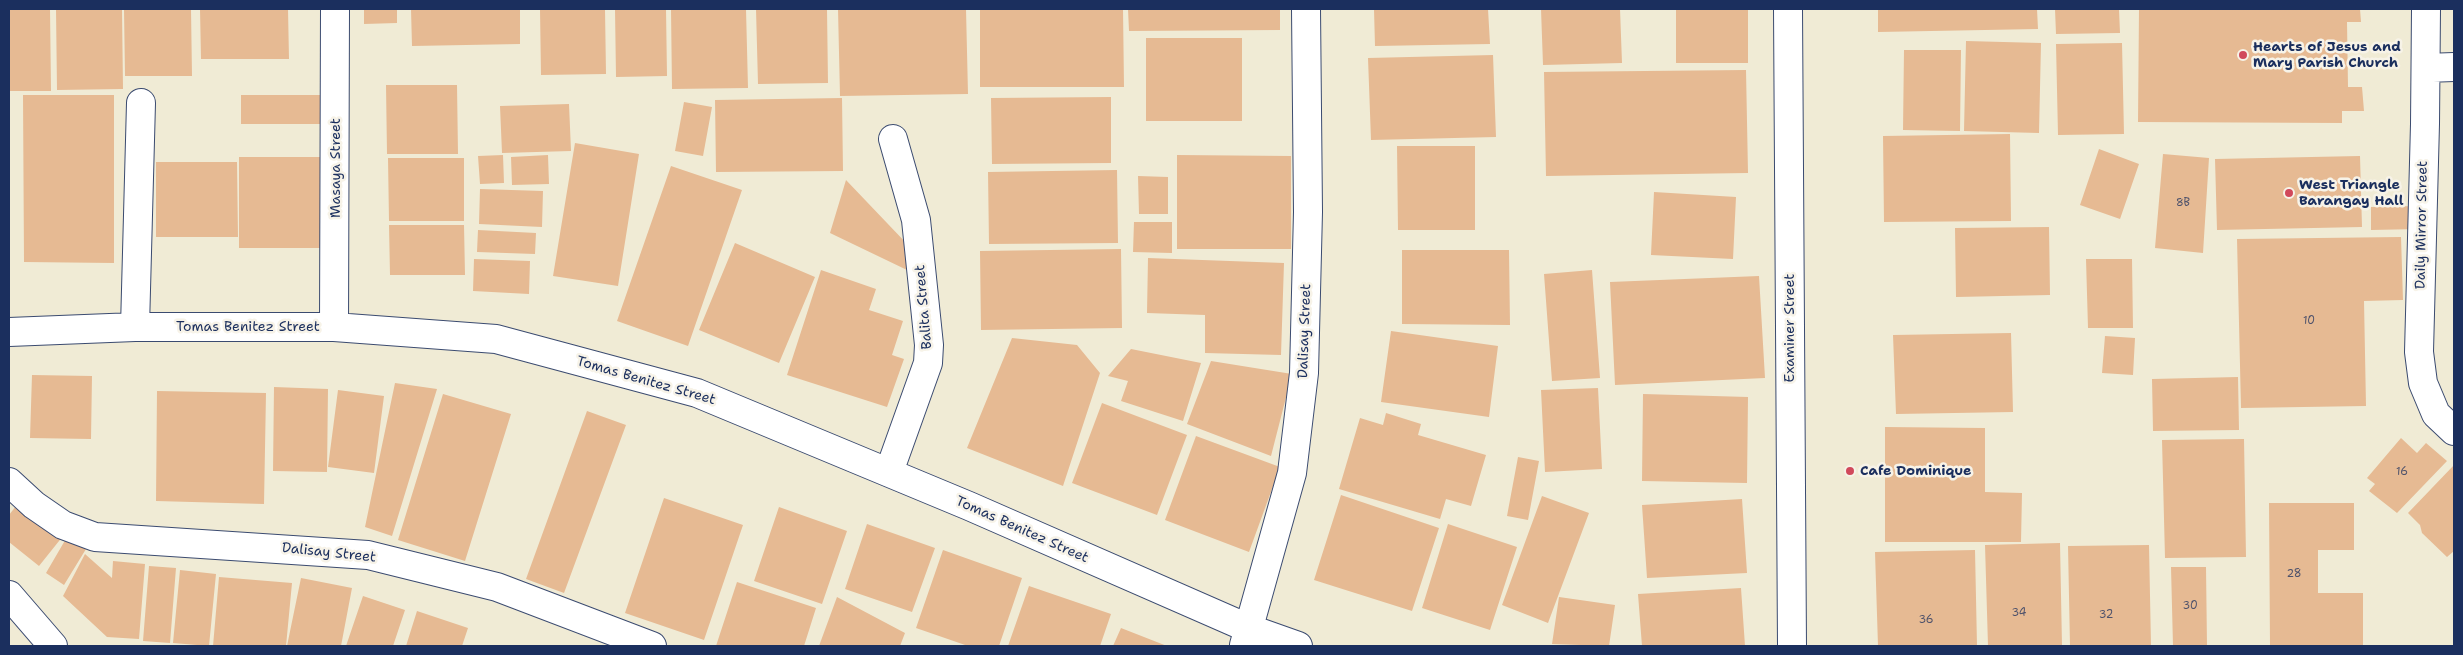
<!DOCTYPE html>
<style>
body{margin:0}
#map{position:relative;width:2463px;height:655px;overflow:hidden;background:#f0ebd5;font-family:"Shantell Sans",sans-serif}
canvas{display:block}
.frame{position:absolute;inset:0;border:10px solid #1b2f5e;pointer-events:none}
</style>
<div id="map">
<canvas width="2463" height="655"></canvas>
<div class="frame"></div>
</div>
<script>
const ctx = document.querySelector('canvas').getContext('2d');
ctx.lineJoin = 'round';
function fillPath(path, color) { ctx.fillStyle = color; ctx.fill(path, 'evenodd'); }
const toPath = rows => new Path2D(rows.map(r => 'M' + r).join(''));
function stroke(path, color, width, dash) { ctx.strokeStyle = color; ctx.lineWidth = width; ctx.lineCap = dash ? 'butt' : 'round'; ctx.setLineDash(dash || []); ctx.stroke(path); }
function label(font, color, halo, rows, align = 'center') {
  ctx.font = font + ' "Shantell Sans",sans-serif'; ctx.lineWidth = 5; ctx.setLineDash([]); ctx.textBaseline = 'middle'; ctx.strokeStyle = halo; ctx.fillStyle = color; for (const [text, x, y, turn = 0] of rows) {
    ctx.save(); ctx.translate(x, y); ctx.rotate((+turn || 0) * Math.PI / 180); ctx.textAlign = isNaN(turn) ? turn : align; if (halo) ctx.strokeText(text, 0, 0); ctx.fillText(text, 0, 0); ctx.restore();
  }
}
const building = toPath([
 [9,9,50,9,51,91,9,91],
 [56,9,122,9,123,89,57,90],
 [124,9,191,9,192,76,125,76],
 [200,9,288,9,289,59,201,59],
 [364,9,397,9,397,23,364,24],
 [411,9,520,9,520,44,412,46],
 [540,9,605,9,606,74,541,75],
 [615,9,666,9,667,76,616,77],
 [671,9,746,9,748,88,672,89],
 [756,9,827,9,828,83,758,84],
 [838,9,966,9,968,94,840,96],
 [980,9,1123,9,1124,87,980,87],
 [1128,9,1280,9,1280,30,1129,31],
 [1374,9,1488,9,1490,44,1375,46],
 [1541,9,1620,9,1622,63,1543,65],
 [1676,9,1748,9,1748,63,1676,63],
 [1878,9,2037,9,2038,29,1878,32],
 [2055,9,2119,9,2120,33,2056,34],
 [2139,9,2360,9,2361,22,2347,22,2348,87,2362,87,2364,111,2342,111,2342,123,2138,122],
 [1146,38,1242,38,1242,121,1146,121],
 [1966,41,2041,43,2039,133,1964,131],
 [2122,43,2124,134,2058,135,2056,44],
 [1904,50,1961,50,1960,131,1903,130],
 [1493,55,1496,137,1371,140,1368,58],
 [1746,70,1748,173,1546,176,1544,72],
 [386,85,457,85,458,154,387,154],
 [23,95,114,95,114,263,24,262],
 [241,95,324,95,324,124,241,124],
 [1111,97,1111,163,992,164,991,98],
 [842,98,843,171,716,172,715,100],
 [684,102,712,107,703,156,675,151],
 [569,104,571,151,502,153,500,106],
 [2010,134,2011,221,1884,222,1883,136],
 [575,143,639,154,618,286,553,276],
 [1397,146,1475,146,1475,230,1398,230],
 [2099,149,2139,164,2120,219,2080,205],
 [2163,154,2209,158,2203,253,2155,248],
 [503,155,504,183,480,184,478,156],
 [548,155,549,184,512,185,511,157],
 [1177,155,1291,156,1291,249,1177,249],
 [2360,156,2362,227,2217,230,2215,159],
 [239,157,330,157,330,248,239,248],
 [388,158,464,158,464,221,389,221],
 [156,162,237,162,238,237,156,237],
 [671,166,742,190,688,346,617,321],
 [1117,170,1118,243,989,244,988,172],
 [1138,176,1168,177,1168,214,1139,214],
 [846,180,908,245,907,270,830,233],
 [480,189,543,191,542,227,479,224],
 [1654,192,1736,197,1733,259,1651,255],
 [2418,206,2419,229,2371,230,2371,207],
 [1134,222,1172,222,1172,253,1133,252],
 [389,225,464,225,465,275,390,275],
 [2049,227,2050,295,1956,297,1955,228],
 [478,230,536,233,535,254,477,252],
 [2401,237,2403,300,2364,301,2366,406,2241,408,2237,239],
 [735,243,815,277,779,363,699,330],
 [1121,249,1122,328,981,330,980,251],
 [1402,250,1509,250,1510,325,1402,324],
 [1148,258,1284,263,1281,355,1205,353,1205,315,1147,313],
 [474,259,530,261,529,294,473,291],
 [2086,259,2132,259,2133,328,2088,328],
 [821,270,876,289,869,310,903,321,892,355,904,359,887,407,787,375],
 [1592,270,1600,378,1552,381,1544,274],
 [1759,276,1765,378,1615,385,1610,282],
 [1391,331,1498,346,1489,417,1381,402],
 [2011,333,2013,412,1896,414,1893,335],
 [2105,336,2135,338,2133,375,2102,373],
 [1012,338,1077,345,1100,373,1063,486,967,448],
 [1131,349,1201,363,1183,421,1121,401,1128,381,1108,376],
 [1211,361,1292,374,1271,456,1187,424],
 [32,375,92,376,91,439,30,438],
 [2238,377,2239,430,2153,431,2152,379],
 [395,383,437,389,392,536,365,527],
 [274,387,328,389,327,472,273,471],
 [1598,388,1602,469,1545,472,1541,390],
 [338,390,384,396,374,473,328,467],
 [157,391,266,393,264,504,156,501],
 [443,394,511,414,465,561,398,540],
 [1643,394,1748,397,1747,483,1642,481],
 [1102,403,1187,435,1157,515,1072,483],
 [587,411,626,425,564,593,526,579],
 [1386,413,1421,424,1418,435,1486,455,1471,506,1446,499,1440,519,1339,489,1360,418,1383,425],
 [1885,427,1985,428,1985,492,2022,493,2021,542,1885,542],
 [1196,436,1280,467,1249,552,1165,520],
 [2401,438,2417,453,2426,443,2447,461,2397,513,2369,491,2375,484,2367,478],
 [2244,439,2246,557,2165,558,2162,440],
 [1518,457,1539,461,1528,520,1507,516],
 [2454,465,2454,551,2447,557,2422,533,2420,525,2408,513],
 [1341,495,1439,528,1412,611,1314,580],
 [1542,496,1589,513,1548,623,1502,605],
 [23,497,67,531,39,566,9,542,9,515],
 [664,498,743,525,704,640,625,613],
 [1742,499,1747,573,1647,578,1642,505],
 [2269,503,2354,503,2354,550,2318,550,2318,593,2363,593,2363,646,2270,646],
 [779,507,847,531,822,604,754,581],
 [867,524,935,548,912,612,845,589],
 [1448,524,1517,547,1490,630,1422,608],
 [67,537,86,549,64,585,46,573],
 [2060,543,2062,646,1988,646,1985,545],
 [2149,545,2151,646,2070,646,2068,546],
 [943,550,1022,578,999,646,968,646,916,628],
 [1975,550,1977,646,1878,646,1875,552],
 [85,554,112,578,113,561,145,564,139,639,107,637,63,596],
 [149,566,176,568,170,643,143,641],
 [2171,567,2206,567,2207,646,2173,646],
 [180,570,216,574,209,646,173,643],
 [219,577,292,583,286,646,213,646],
 [301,578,352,588,341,646,287,646],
 [737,582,816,608,804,646,716,646],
 [1029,586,1111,614,1100,646,1008,646],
 [1741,588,1745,646,1642,646,1638,594],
 [363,596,405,610,393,646,346,646],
 [837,597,905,633,900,646,819,646],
 [1559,597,1615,605,1609,646,1552,644],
 [417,611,468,628,462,646,406,646],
 [1121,628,1167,646,1113,646]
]);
const minor = toPath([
 [1788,9,1792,646],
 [2426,9,2425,124,2419,352,2423,383,2436,414,2454,431],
 [2426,68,2454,67],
 [135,327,141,103],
 [334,327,335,9],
 [9,332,135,327,334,327,496,339,697,393,969,506,1250,629,1298,646],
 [889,472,928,363,929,345,916,220,893,139],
 [9,482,34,505,63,525,95,537,368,555,497,587,652,646],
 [9,595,53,646],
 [1244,645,1292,473,1304,373,1308,212,1306,9]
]);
const markers = [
 [2243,55,5,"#d1495b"],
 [2289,193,5,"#d1495b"],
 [1850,471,5,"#d1495b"]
];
const numberNames = [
 ["8B",2183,203],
 ["10",2309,321],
 ["16",2402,472],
 ["28",2294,574],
 ["30",2190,606],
 ["34",2019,613],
 ["32",2106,615],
 ["36",1926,620]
];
const poiNames = [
 ["Hearts of Jesus and",2253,47],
 ["Mary Parish Church",2253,63],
 ["West Triangle",2299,185],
 ["Barangay Hall",2299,201],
 ["Cafe Dominique",1860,471]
];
const streetNames = [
 ["Masaya Street",336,168,-90],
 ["Daily Mirror Street",2422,225,-89],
 ["Balita Street",924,307,-95],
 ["Tomas Benitez Street",248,327],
 ["Examiner Street",1790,328,-90],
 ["Dalisay Street",1305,331,-88],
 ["Tomas Benitez Street",646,381,16],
 ["Tomas Benitez Street",1022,530,24],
 ["Dalisay Street",329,553,6]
];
fillPath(building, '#e6ba93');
stroke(minor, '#3b4b70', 30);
stroke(minor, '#fff', 28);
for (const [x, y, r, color] of markers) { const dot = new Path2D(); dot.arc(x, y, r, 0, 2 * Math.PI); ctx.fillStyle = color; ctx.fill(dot); stroke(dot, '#f7f3e8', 2); }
label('11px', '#4e526b', null, numberNames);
label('bold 14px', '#1b2f5e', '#f7f3e8', poiNames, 'left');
label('14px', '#1b2f5e', '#f7f3e8', streetNames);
</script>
